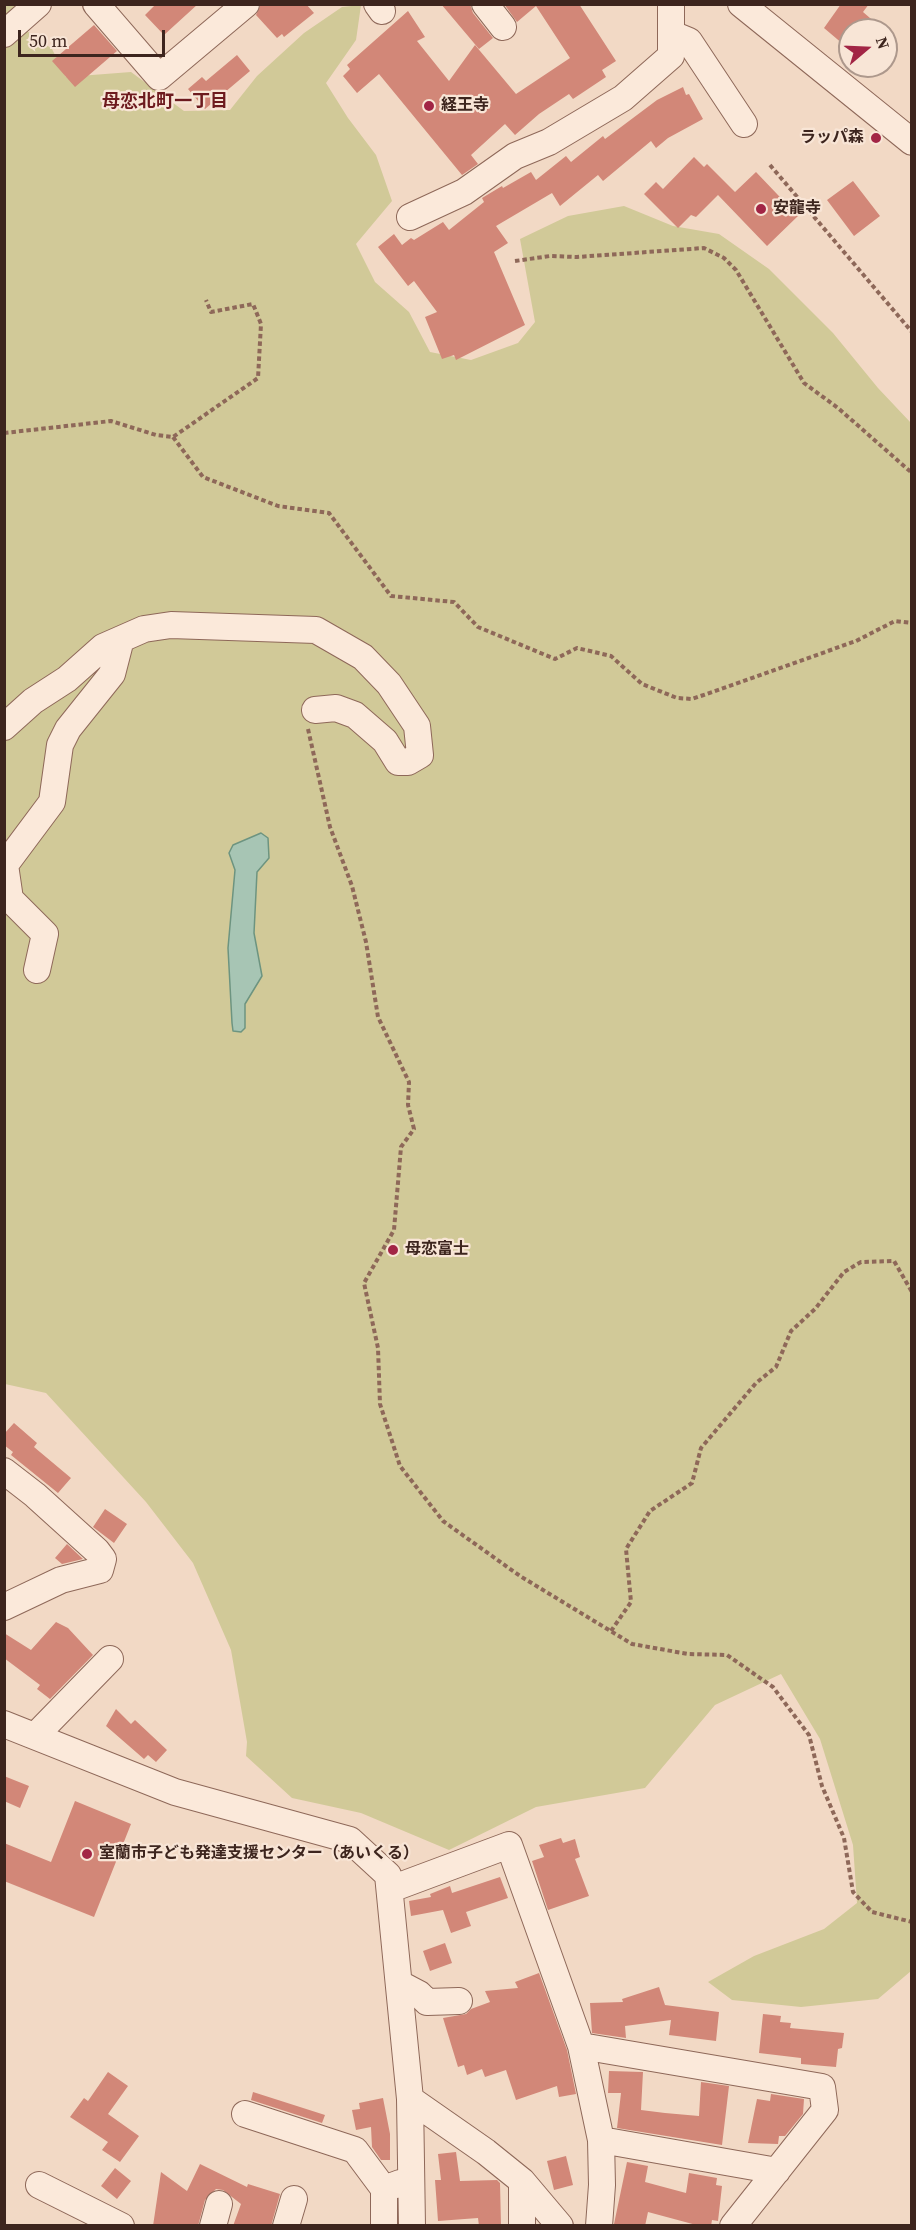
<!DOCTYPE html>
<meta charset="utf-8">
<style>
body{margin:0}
#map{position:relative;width:916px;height:2230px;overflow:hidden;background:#f2d9c5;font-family:"Source Serif 4",serif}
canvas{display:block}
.frame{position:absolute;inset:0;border:6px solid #3d251e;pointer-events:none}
.north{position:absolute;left:838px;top:18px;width:60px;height:60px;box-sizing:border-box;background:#f8e5d6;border:2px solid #ad988c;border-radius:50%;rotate:71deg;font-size:16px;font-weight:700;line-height:24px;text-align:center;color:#3d251e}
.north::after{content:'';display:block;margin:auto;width:21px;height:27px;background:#a22545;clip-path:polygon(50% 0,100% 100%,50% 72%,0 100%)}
.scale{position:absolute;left:18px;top:30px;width:147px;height:27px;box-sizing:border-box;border:3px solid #3d251e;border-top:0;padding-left:8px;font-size:18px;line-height:21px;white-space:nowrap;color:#3d251e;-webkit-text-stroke:4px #f8e5d6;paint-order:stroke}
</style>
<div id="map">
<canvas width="916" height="2230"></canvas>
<div class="frame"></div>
<div class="north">N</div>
<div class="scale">50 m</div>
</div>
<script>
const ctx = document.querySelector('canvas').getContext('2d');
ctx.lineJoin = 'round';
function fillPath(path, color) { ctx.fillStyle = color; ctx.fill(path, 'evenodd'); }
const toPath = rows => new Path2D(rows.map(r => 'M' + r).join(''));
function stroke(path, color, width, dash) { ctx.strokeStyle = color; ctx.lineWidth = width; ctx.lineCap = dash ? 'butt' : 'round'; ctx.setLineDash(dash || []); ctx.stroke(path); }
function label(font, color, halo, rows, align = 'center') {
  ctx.font = font + ' "Source Serif 4","Noto Sans JP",serif'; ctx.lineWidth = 4.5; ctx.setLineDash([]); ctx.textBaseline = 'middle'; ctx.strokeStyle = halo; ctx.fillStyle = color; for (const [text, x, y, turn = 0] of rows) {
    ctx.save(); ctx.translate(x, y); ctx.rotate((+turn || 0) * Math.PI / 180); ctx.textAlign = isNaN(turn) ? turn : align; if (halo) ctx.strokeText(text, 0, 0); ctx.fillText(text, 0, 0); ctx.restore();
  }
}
const green = toPath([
 [5,5,16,5,6,16,52,49,66,77,131,72,184,111,230,110,257,76,304,33,342,7,361,5,356,40,326,83,348,118,376,155,392,201,356,244,375,282,409,312,430,352,471,360,518,343,535,322,520,239,568,216,624,206,673,226,719,234,769,269,833,333,878,388,911,423,911,1971,878,1999,801,2007,732,2000,708,1982,754,1956,824,1929,857,1903,853,1845,820,1739,781,1674,715,1705,645,1788,536,1807,449,1850,361,1813,292,1798,246,1756,247,1742,231,1650,193,1563,146,1502,46,1393,5,1384]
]);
const water = toPath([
 [261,833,268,838,269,858,257,872,254,933,262,976,245,1004,245,1028,241,1032,233,1031,232,1023,228,948,235,870,229,853,233,845,261,833]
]);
const building = toPath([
 [156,4,198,4,164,35,145,15],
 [261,4,306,4,314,13,284,37,282,34,277,38,256,15],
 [441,4,470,4,473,13,493,38,479,49],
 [504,4,579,4,616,61,602,70,606,77,573,99,569,94,539,114,515,135,505,124,471,155,478,164,462,175,379,74,357,93,343,76,350,69,347,65,408,11,425,37,417,41,449,81,475,45,516,94,570,58,536,6,517,22],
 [841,4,869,4,863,12,884,30,850,30,850,50,824,28],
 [94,25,117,51,75,87,52,61],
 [237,55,250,71,205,109,188,89,202,77,206,81],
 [683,87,686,95,689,94,703,119,668,138,656,148,651,141,603,181,598,175,560,206,552,193,496,226,508,243,494,252,525,325,456,360,454,355,442,359,425,317,437,312,414,281,408,286,378,247,394,234,402,245,411,238,414,240,443,222,449,230,484,202,482,198,502,186,503,188,531,172,536,180,566,156,571,162,603,136,605,139,657,100],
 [694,157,704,167,707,164,735,192,756,172,798,216,767,246,718,195,696,217,691,215,678,228,644,194,656,182,663,189],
 [853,181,880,216,854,236,827,200],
 [14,1423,37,1443,34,1447,71,1478,58,1493,11,1455,13,1452,4,1445,4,1434],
 [105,1509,127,1524,114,1543,93,1527],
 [67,1544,83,1559,62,1564,55,1558],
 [56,1622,68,1628,93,1655,50,1699,37,1689,40,1685,4,1658,4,1633,31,1650],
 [116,1709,131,1724,135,1720,167,1750,156,1762,148,1755,144,1759,106,1726],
 [4,1776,29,1786,20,1808,4,1801],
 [75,1801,131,1824,94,1917,4,1881,4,1843,51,1862],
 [561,1838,563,1843,575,1839,580,1857,575,1859,589,1896,548,1910,532,1861,544,1857,539,1845],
 [500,1877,508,1898,466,1912,471,1926,451,1933,443,1910,411,1916,409,1901,431,1897,430,1894,450,1886,452,1893],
 [445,1943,452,1963,430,1971,423,1951],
 [539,1973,567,2050,576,2094,559,2097,557,2086,516,2100,506,2070,485,2077,482,2069,467,2075,464,2065,458,2067,443,2018,466,2014,471,2009,490,2002,485,1991,518,1988,515,1982],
 [659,1987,665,2005,719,2012,716,2041,669,2035,671,2020,625,2026,626,2038,592,2033,590,2003,623,2002,622,1999],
 [763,2014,781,2016,780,2022,791,2023,790,2028,844,2033,842,2048,838,2049,836,2067,801,2064,801,2058,759,2053],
 [609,2071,643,2072,641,2110,665,2113,699,2116,701,2082,729,2086,722,2145,617,2128,621,2093,608,2093],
 [108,2072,128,2086,108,2114,139,2136,120,2162,102,2150,108,2142,70,2117,84,2098,88,2101],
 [253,2092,325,2115,322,2123,251,2100],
 [771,2094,804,2099,803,2114,785,2136,779,2136,778,2144,748,2143,757,2099,770,2101],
 [383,2098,390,2134,390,2160,381,2160,372,2147,371,2127,356,2130,352,2110,360,2109,359,2103],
 [456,2152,460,2181,497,2180,500,2183,501,2226,479,2226,478,2218,438,2221,435,2180,441,2180,438,2154],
 [566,2156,573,2185,554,2190,547,2161],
 [627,2162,648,2166,645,2182,686,2193,689,2173,717,2178,716,2185,722,2186,718,2221,712,2220,711,2226,700,2226,648,2212,645,2226,614,2224],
 [200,2164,247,2187,248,2184,280,2194,271,2226,233,2226,241,2204,223,2190,216,2189,205,2200,198,2226,153,2226,161,2172,187,2191],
 [115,2168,131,2181,117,2199,101,2186]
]);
const path = toPath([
 [770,165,912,332],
 [515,261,550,256,577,257,704,248,724,258,736,270,804,383,838,408,912,473],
 [4,433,111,421,156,435,173,437,258,378,261,324,253,304,211,312,206,300],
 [173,437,203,477,278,506,329,513,391,596,454,602,478,627,555,659,577,648,611,656,642,684,677,698,692,699,741,682,856,641,895,621,912,623],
 [308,729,330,827,352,886,366,942,378,1017,409,1082,408,1105,414,1129,401,1147,394,1230,364,1283,378,1348,380,1404,400,1466,443,1521,520,1576,632,1644,688,1654,727,1655,773,1687,809,1735,822,1786,844,1838,853,1892,872,1912,912,1922],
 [611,1631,631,1602,626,1549,650,1511,692,1483,701,1448,756,1383,776,1367,791,1331,815,1309,844,1272,861,1262,894,1261,912,1292]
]);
const minor = toPath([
 [96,4,159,77,246,4],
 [377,4,382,11],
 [485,4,503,27],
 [741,4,912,142],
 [4,34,38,4],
 [672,34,689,41,744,124],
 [410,217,464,192,515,156,549,142,623,98,671,56,671,4],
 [4,727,33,701,67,679,103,647,144,629,171,625,316,630,363,657,389,684,417,726,420,755,408,762,398,762,385,741,355,715,336,708,315,710],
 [37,970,45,934,10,899,5,865,52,802,60,745,68,729,112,674,121,639],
 [4,1471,35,1495,97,1551,103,1559,100,1570,61,1580,4,1607],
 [4,1724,175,1792,350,1840,388,1875,410,2099,412,2226],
 [35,1736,110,1659],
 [391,1889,509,1845,581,2046,601,2140,602,2185,599,2226],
 [400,1984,419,1994,427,2002,459,2001],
 [581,2046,822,2087,825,2110,733,2226],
 [410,2099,486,2152,522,2181,560,2226],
 [245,2114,355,2150,384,2189],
 [601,2140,777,2171],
 [522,2181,522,2226],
 [39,2185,121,2226],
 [213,2226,219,2204],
 [286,2226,294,2199],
 [384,2226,384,2189,400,2183]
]);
const markers = [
 [429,106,6,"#a22545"],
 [876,138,6,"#a22545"],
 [761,209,6,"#a22545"],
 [393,1250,6,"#a22545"],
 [87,1854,6,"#a22545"]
];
const poiNames = [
 ["経王寺",441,106],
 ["ラッパ森",864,138,"right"],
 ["安龍寺",773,209],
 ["母恋富士",405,1250],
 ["室蘭市子ども発達支援センター（あいくる）",99,1854]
];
const neighbourhoodNames = [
 ["母恋北町一丁目",165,102]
];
fillPath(green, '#d1c998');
fillPath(water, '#a7c5b4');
stroke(water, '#6d9480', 1.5);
fillPath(building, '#d28778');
stroke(minor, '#8e6859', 28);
stroke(path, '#8e6859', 4, [4.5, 3]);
stroke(minor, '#fbe9da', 26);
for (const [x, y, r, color] of markers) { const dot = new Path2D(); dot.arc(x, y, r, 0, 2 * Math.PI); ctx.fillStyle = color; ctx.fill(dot); stroke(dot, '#f8e5d6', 2); }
label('bold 16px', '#3d251e', '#f8e5d6', poiNames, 'left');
label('bold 18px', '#6d1a1e', '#f8e5d6', neighbourhoodNames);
</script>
